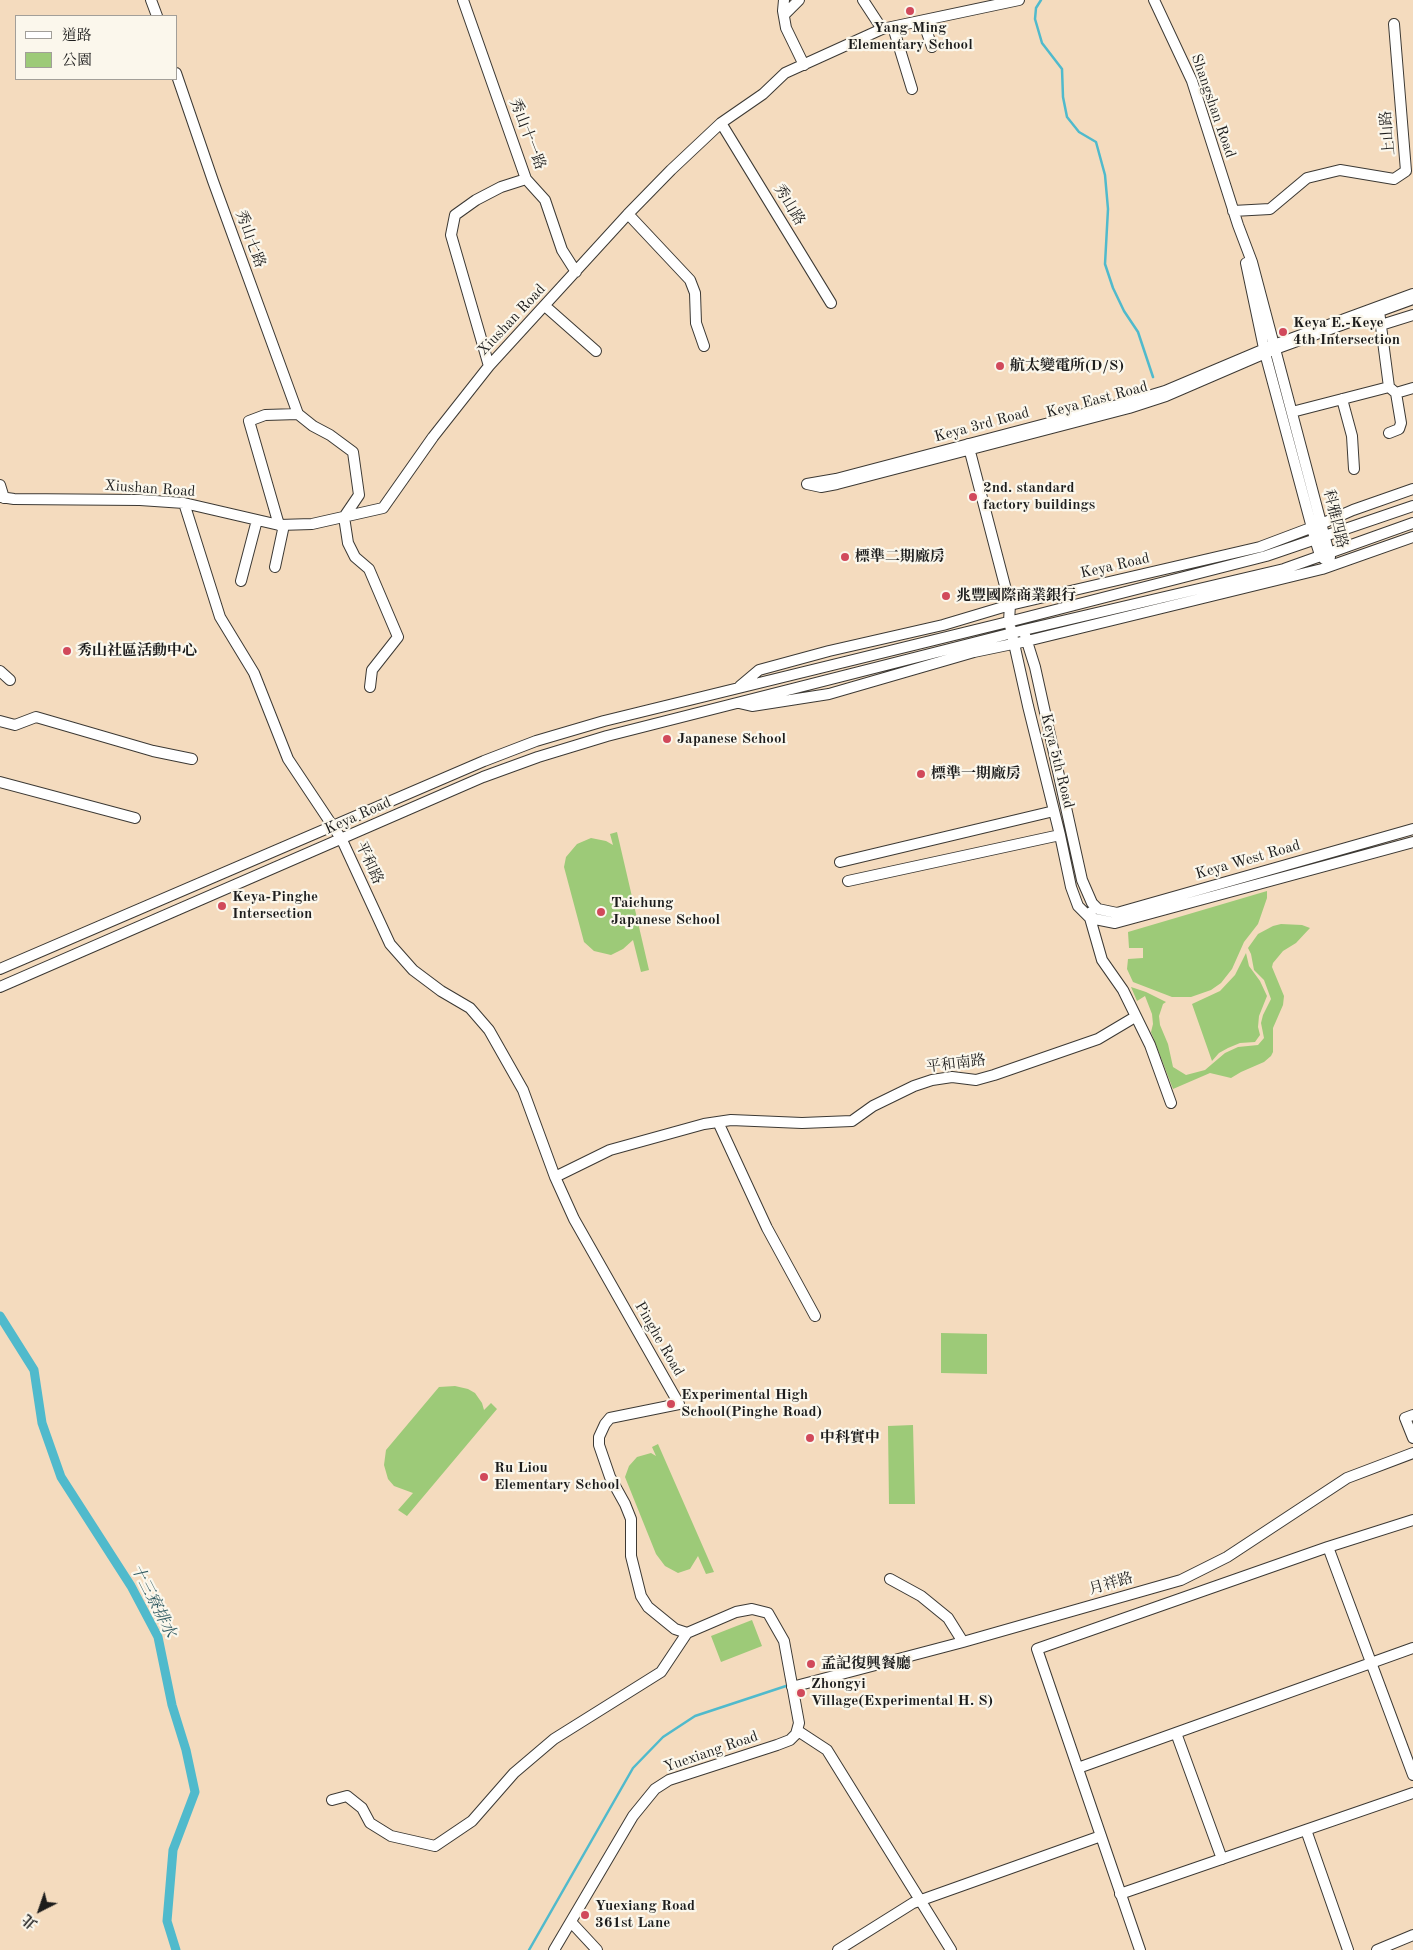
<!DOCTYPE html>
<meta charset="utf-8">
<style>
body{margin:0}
#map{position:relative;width:1413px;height:1950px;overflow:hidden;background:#f4dbbe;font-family:"Old Standard TT","Noto Serif TC",serif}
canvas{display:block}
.legend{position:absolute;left:15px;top:15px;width:162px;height:65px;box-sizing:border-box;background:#fbf7ec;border:1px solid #a29f99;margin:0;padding:6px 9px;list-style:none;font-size:15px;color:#1c1c1c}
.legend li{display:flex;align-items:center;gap:10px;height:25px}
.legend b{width:25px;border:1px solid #a29f99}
.north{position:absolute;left:15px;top:1885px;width:50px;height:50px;-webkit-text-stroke:4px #fbf7ec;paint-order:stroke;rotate:221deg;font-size:14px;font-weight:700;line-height:20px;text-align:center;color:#1c1c1c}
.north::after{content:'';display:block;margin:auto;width:18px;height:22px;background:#1c1c1c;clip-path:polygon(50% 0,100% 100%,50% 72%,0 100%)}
</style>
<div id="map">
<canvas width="1413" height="1950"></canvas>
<ul class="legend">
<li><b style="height:6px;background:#fff"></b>道路</li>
<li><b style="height:14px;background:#9dca78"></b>公園</li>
</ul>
<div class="north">北</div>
</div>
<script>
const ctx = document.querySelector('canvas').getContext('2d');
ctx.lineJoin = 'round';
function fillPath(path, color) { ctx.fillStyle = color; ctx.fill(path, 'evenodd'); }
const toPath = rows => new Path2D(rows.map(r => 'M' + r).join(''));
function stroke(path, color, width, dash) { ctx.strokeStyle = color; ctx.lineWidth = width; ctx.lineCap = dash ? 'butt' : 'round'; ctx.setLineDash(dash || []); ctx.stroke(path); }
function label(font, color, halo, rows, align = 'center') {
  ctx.font = font + ' "Old Standard TT","Noto Serif TC",serif'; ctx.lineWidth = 4.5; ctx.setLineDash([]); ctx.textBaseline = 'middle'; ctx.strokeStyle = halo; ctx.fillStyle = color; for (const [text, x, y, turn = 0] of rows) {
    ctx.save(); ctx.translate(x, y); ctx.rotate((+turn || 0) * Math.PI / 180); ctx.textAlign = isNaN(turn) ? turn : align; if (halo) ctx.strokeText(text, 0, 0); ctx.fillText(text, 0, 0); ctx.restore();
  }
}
const green = toPath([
 [617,832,649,970,641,972,633,940,623,949,611,955,594,951,584,942,564,867,566,857,577,844,591,838,606,841,613,845,610,834],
 [1267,891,1267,898,1258,924,1244,942,1232,969,1221,983,1211,990,1191,997,1172,997,1133,982,1127,969,1128,959,1143,958,1143,948,1129,948,1128,932],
 [1281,924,1302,925,1310,928,1296,943,1283,951,1273,963,1272,967,1284,996,1283,1005,1273,1028,1273,1052,1271,1056,1264,1062,1241,1072,1231,1078,1210,1073,1173,1089,1151,1032,1153,1024,1152,1014,1145,996,1137,1001,1131,987,1146,992,1166,1002,1163,1004,1159,1016,1160,1025,1168,1044,1173,1067,1186,1075,1205,1070,1225,1053,1238,1047,1258,1045,1264,1038,1261,1023,1263,1015,1271,999,1264,980,1254,970,1251,954,1248,948,1258,934,1273,926],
 [1246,953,1249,966,1260,981,1267,996,1259,1016,1258,1027,1260,1035,1255,1042,1240,1043,1228,1048,1219,1053,1212,1061,1192,1004,1220,991,1235,975],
 [941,1333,987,1334,987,1374,941,1373],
 [455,1386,468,1389,475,1393,482,1403,484,1410,491,1403,497,1409,407,1516,398,1510,413,1493,394,1486,388,1479,384,1465,386,1450,439,1387],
 [913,1425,915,1504,889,1504,888,1426],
 [658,1444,714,1572,706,1574,698,1556,690,1569,678,1573,665,1566,656,1554,625,1477,629,1466,637,1457,651,1453,656,1456,652,1447],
 [752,1620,762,1646,721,1662,711,1636]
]);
const stream = toPath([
 [1041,0,1036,8,1035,19,1042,43,1062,69,1063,97,1067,117,1079,132,1096,142,1105,175,1108,209,1105,264,1113,288,1124,311,1138,332,1153,377],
 [529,1950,633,1768,663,1737,695,1716,789,1685]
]);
const canal = toPath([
 [0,1316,34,1370,42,1423,61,1477,131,1586,158,1637,172,1705,186,1750,195,1792,173,1850,167,1921,176,1950]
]);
const minor = toPath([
 [151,0,157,16],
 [463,0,526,179,545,200,562,250,576,272],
 [784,0,783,11,786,28,804,65],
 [863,0,882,29],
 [1154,0,1192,81,1238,225,1252,262,1330,557],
 [784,15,799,0],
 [923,21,932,47],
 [893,27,912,89],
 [176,73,213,181,298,414,265,415,249,421,279,525],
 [721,123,831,303],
 [1233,211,1270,209,1307,178,1340,170,1394,179,1406,171,1394,24],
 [628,214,690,280,695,293,696,323,704,346],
 [1246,263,1265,353,1315,539,1320,555,1324,559],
 [1413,294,1274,345,1165,391,1125,403,836,479,807,484,821,487,837,484,1129,408,1166,396,1275,349,1413,299],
 [545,306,596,351],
 [1379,311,1389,387],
 [1381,325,1413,315],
 [489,366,451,235,455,215,476,200,501,187,526,179],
 [1342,399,1352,436,1354,469],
 [1292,412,1389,387,1396,393,1413,388],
 [298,414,313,426,330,435,353,452,359,495,344,517,348,543,355,557,369,569,398,637,372,670,370,687],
 [1389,433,1399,429,1401,423,1396,393],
 [968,444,1010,605,1009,621,1028,706,1060,835,1071,887,1078,906,1090,918,1115,923,1413,842],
 [0,485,4,498],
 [0,497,14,499,140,500,184,503,279,525,312,524,383,508,433,437,489,366,628,214,671,170,721,123,763,94,785,73,882,29,1019,0],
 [184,503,220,617,254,673,288,759,342,840,390,944,413,970,441,991,470,1008,489,1030,523,1090,555,1177,574,1219,679,1404,610,1418,605,1424,599,1437,599,1445,610,1477,625,1504,631,1519,631,1556,641,1596,648,1607,675,1629,687,1633,736,1612,752,1609,768,1613,784,1641,799,1723,796,1734,790,1740,777,1745,669,1780,655,1789,633,1816,554,1950],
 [275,567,284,525],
 [241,581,257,520],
 [1025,635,1035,667,1082,880,1092,903,1098,909,1117,913,1413,829],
 [0,671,10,680],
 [740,686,759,670,829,651,943,625,1010,605,1260,547,1321,524,1353,510,1413,489],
 [739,703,752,706,829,694,974,652,1027,641,1322,569,1413,537],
 [0,721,15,725,36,717,153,751,192,759],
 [0,782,135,818],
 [840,862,1054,811],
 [848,881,1060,835],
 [1091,912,1090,918,1102,960,1123,990,1150,1045,1171,1103],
 [0,969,484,761,536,741,604,721,1020,619,1266,556,1413,506],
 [0,987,483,777,538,757,607,736,1024,630,1284,569,1413,523],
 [718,1122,767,1228,815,1316],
 [555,1177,610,1150,704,1124,731,1120,802,1123,852,1121,873,1106,914,1086,932,1080,952,1077,976,1080,994,1075,1098,1039,1135,1017],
 [1413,1415,1405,1418,1413,1438],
 [1328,1547,1413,1775],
 [890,1579,921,1596,948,1618,963,1642],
 [792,1687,963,1642,1181,1580,1227,1557,1347,1478,1413,1453],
 [798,1731,827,1750,951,1950],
 [1176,1733,1222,1859],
 [1078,1768,1413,1648],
 [332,1800,347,1796,362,1808,370,1823,391,1836,435,1846,472,1821,514,1773,554,1739,661,1672,687,1633],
 [1306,1830,1348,1950],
 [1120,1894,1413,1793],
 [571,1922,597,1950],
 [838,1950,913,1903,1101,1836],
 [1140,1950,1037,1649,1328,1547,1413,1520],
 [1377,1950,1413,1935]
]);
const markers = [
 [910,11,5,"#d1495b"],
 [1283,332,5,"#d1495b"],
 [1000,366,5,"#d1495b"],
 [973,497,5,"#d1495b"],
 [845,557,5,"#d1495b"],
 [946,596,5,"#d1495b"],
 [67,651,5,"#d1495b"],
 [667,739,5,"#d1495b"],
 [921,774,5,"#d1495b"],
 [222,906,5,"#d1495b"],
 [601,912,5,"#d1495b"],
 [671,1404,5,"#d1495b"],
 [810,1438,5,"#d1495b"],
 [484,1477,5,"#d1495b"],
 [811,1664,5,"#d1495b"],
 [801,1693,5,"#d1495b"],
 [585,1915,5,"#d1495b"]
];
const poiNames = [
 ["Yang Ming",910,28,"center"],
 ["Elementary School",910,45,"center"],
 ["Keya E.-Keye",1293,323],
 ["4th Intersection",1293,340],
 ["航太變電所(D/S)",1010,366],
 ["2nd. standard",983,488],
 ["factory buildings",983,505],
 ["標準二期廠房",855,557],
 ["兆豐國際商業銀行",956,596],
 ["秀山社區活動中心",77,651],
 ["Japanese School",677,739],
 ["標準一期廠房",931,774],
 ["Keya-Pinghe",232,897],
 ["Intersection",232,914],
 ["Taichung",611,903],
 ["Japanese School",611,920],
 ["Experimental High",681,1395],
 ["School(Pinghe Road)",681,1412],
 ["中科實中",820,1438],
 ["Ru Liou",494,1468],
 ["Elementary School",494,1485],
 ["孟記復興餐廳",821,1664],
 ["Zhongyi",811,1684],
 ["Village(Experimental H. S)",811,1701],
 ["Yuexiang Road",595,1906],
 ["361st Lane",595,1923]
];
const streetNames = [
 ["Shangshan Road",1213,106,71],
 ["上山路",1388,133,-95],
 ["秀山十一路",527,134,69],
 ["秀山路",789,205,59],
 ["秀山七路",250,239,70],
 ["Xiushan Road",512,320,-47],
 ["Keya East Road",1097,400,-15],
 ["Keya 3rd Road",982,425,-15],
 ["Xiushan Road",150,489,4],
 ["科雅四路",1335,519,76],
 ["Keya Road",1115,566,-13],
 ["Keya 5th Road",1057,761,76],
 ["Keya Road",358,816,-24],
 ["Keya West Road",1248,860,-16],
 ["平和路",369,863,65],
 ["平和南路",956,1064,-7],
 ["Pinghe Road",659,1339,60],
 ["月祥路",1111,1584,-16],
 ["Yuexiang Road",711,1752,-19]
];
const waterNames = [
 ["十三寮排水",153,1601,63]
];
fillPath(green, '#9dca78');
stroke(stream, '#50bacc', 2.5);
stroke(canal, '#50bacc', 9);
stroke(minor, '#3c3934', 12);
stroke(minor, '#fff', 10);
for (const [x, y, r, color] of markers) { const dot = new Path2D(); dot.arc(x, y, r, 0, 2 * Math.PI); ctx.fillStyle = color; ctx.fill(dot); stroke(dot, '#fbf7ec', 2); }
label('bold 15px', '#1c1c1c', '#fbf7ec', poiNames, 'left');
label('15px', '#1c1c1c', '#fbf7ec', streetNames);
label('italic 16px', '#315b62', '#fbf7ec', waterNames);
</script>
